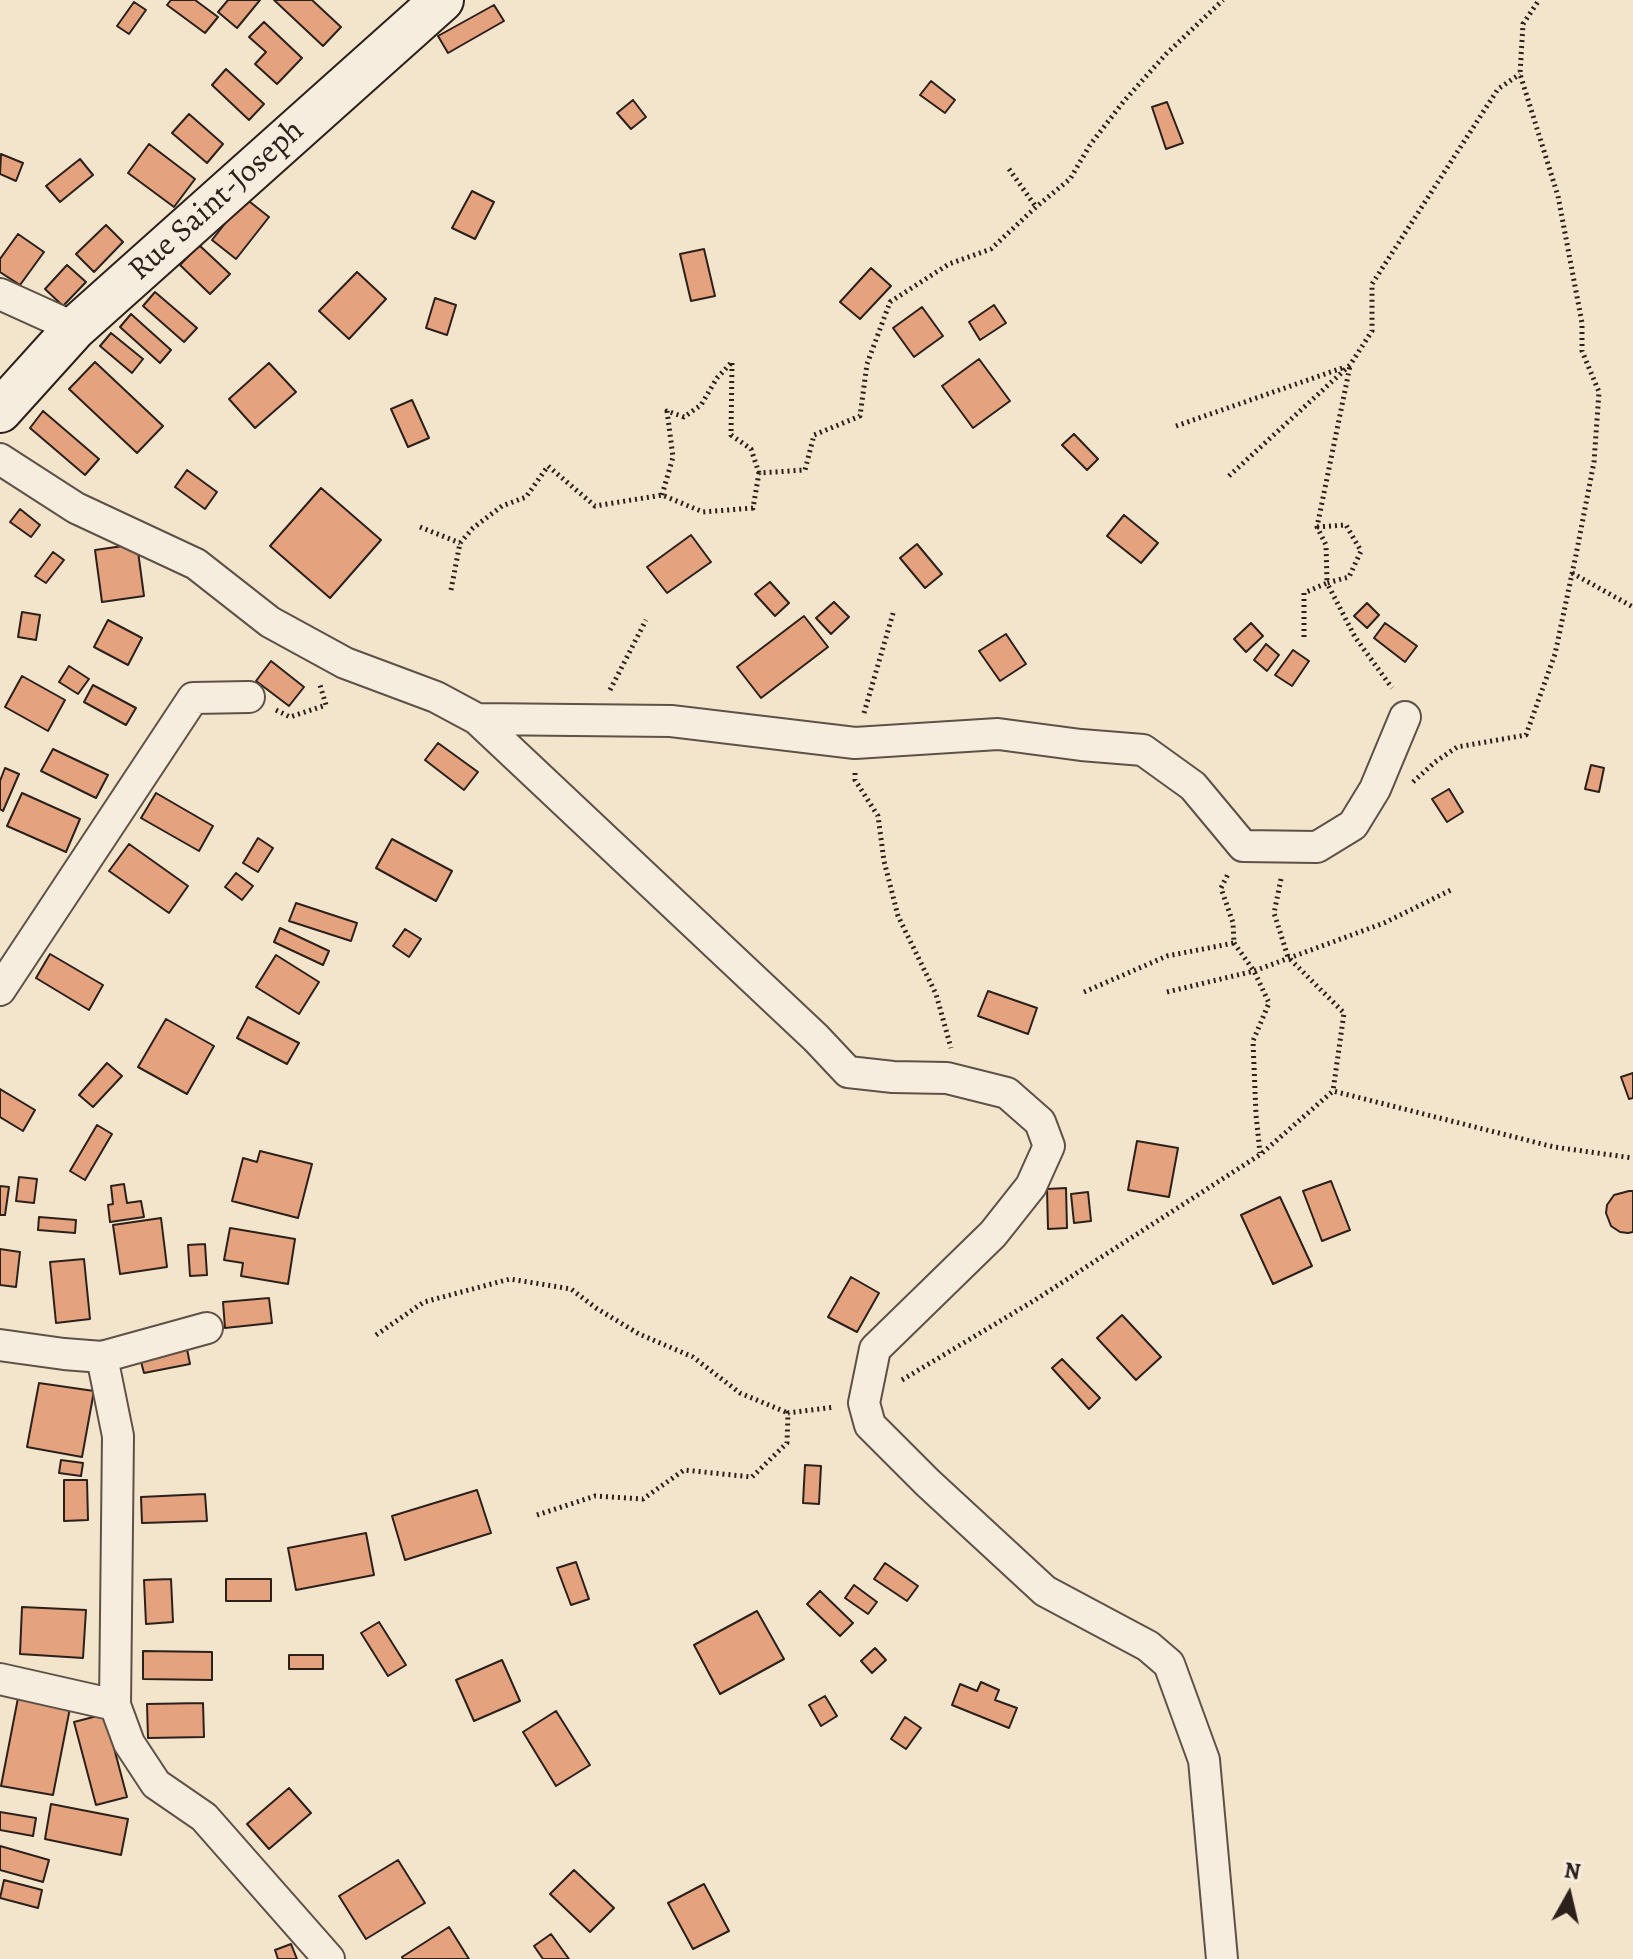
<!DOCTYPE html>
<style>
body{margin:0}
#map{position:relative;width:1633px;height:1959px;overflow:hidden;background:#f3e4cc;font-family:Alegreya,serif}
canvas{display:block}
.north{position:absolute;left:1529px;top:1855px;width:80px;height:80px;-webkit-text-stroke:6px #f7edde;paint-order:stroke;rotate:8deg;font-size:22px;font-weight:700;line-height:32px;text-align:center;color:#2c201b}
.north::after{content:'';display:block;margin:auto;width:28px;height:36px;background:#2c201b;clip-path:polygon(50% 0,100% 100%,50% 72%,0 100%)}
</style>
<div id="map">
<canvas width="1633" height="1959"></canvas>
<div class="north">N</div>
</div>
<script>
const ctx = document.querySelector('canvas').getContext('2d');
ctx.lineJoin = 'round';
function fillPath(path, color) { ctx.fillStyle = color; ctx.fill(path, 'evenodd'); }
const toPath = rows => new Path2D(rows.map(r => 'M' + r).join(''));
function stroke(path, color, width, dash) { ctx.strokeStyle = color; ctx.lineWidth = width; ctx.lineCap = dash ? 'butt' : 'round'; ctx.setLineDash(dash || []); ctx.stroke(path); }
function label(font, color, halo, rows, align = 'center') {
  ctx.font = font + ' Alegreya,serif'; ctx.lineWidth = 6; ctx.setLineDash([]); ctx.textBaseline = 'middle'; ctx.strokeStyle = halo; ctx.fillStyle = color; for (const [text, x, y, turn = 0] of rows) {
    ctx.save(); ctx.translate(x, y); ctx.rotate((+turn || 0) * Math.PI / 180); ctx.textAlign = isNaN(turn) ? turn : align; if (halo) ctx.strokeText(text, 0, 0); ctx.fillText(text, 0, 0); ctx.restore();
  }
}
const building = toPath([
 [171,0,195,0,218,17,205,33,167,5,171,0],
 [228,0,260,0,237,28,218,12,228,0],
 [274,0,312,0,341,27,323,46,274,0],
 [134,2,146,10,129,34,117,26,134,2],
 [494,5,504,21,448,53,438,36,494,5],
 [264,22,302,58,277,84,255,64,266,52,249,37,264,22],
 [226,69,264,104,249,120,212,85,226,69],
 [931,81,955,100,945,113,920,95,931,81],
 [633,100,646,117,631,129,617,113,633,100],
 [1167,102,1183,143,1166,149,1152,107,1167,102],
 [189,114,223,144,207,163,172,133,189,114],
 [149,144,195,179,174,207,128,173,149,144],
 [1,154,23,163,16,181,0,174,1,154],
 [80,159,93,175,60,202,46,186,80,159],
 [472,191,494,202,475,239,452,228,472,191],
 [245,198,269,217,236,259,212,240,245,198],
 [106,225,123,242,94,272,76,254,106,225],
 [18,234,44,252,20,285,0,272,0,259,18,234],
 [199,245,230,274,210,294,180,265,199,245],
 [704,249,715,296,691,301,680,254,704,249],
 [67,265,86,282,63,306,45,289,67,265],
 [871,268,891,286,860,319,840,302,871,268],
 [357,272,386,299,349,339,319,311,357,272],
 [155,292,197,328,184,342,143,306,155,292],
 [435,298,456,305,447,335,426,328,435,298],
 [994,305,1006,323,980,340,969,322,994,305],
 [922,307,943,336,914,357,893,328,922,307],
 [131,314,171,350,160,363,120,327,131,314],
 [111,333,143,359,132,373,100,346,111,333],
 [979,359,1010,401,973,428,942,386,979,359],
 [95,362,163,426,137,453,69,389,95,362],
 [269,363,296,392,255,428,229,399,269,363],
 [412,400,429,438,408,447,391,409,412,400],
 [43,411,99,459,85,475,30,428,43,411],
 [1074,434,1098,459,1087,470,1062,445,1074,434],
 [187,470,217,492,205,509,175,487,187,470],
 [321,488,381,540,330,598,270,546,321,488],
 [20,509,40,525,31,537,10,522,20,509],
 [1124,515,1158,543,1141,563,1107,536,1124,515],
 [691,535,711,562,667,593,647,567,691,535],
 [137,544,144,596,102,602,95,550,137,544],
 [917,544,942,574,925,588,900,558,917,544],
 [53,552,64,560,46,583,35,576,53,552],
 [770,582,789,603,775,616,755,594,770,582],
 [834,602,849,617,831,634,816,618,834,602],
 [1367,603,1379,615,1367,628,1354,616,1367,603],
 [22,612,40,615,36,640,18,637,22,612],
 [804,616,828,647,761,698,737,667,804,616],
 [108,620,142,638,128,665,94,647,108,620],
 [1251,623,1263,636,1246,652,1234,639,1251,623],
 [1385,623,1417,646,1405,662,1374,638,1385,623],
 [1006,634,1026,664,1000,681,979,651,1006,634],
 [1266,644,1279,655,1267,671,1254,660,1266,644],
 [1293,650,1309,661,1292,686,1275,675,1293,650],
 [271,661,304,687,289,706,256,681,271,661],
 [69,666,89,679,78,694,59,682,69,666],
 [22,676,65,700,48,731,5,707,22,676],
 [93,685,136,708,126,725,84,702,93,685],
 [438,743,478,772,464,790,425,760,438,743],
 [53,749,108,775,96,798,41,771,53,749],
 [1591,765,1604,768,1599,792,1585,789,1591,765],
 [5,768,19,774,3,811,0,809,0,781,5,768],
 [1449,789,1463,812,1447,822,1432,799,1449,789],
 [22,793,80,819,66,852,7,826,22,793],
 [156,793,213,826,199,851,141,818,156,793],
 [258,838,273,848,258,872,243,863,258,838],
 [392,839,452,871,436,901,376,868,392,839],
 [129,844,188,886,169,913,109,871,129,844],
 [236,873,253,886,242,900,225,887,236,873],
 [296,903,357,923,351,941,289,921,296,903],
 [280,928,329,951,323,965,274,942,280,928],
 [405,929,421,939,409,957,393,946,405,929],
 [50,954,103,985,89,1010,36,978,50,954],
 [276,955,319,982,299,1014,256,987,276,955],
 [988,991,1037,1008,1028,1034,978,1016,988,991],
 [248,1017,299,1043,287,1064,237,1038,248,1017],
 [166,1019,214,1046,187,1094,138,1067,166,1019],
 [107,1063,122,1076,93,1107,79,1095,107,1063],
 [1633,1073,1633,1098,1629,1099,1621,1077,1633,1073],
 [0,1089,35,1110,23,1131,0,1117,0,1089],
 [97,1125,112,1134,85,1180,70,1171,97,1125],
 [1137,1141,1178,1148,1169,1197,1128,1190,1137,1141],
 [260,1151,312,1164,298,1218,232,1201,243,1158,257,1162,260,1151],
 [19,1177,37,1179,34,1203,16,1201,19,1177],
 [1331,1181,1350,1230,1322,1241,1303,1191,1331,1181],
 [124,1184,127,1203,141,1201,144,1217,110,1222,108,1205,113,1204,111,1186,124,1184],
 [0,1186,9,1187,5,1215,0,1215,0,1186],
 [1066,1188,1067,1228,1048,1229,1047,1189,1066,1188],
 [1629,1191,1633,1191,1633,1232,1628,1233,1620,1232,1611,1226,1606,1213,1607,1205,1614,1195,1629,1191],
 [1088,1192,1091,1221,1074,1223,1071,1194,1088,1192],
 [1280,1197,1312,1266,1273,1284,1241,1215,1280,1197],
 [39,1217,76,1220,75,1233,38,1230,39,1217],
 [161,1218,167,1267,120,1274,113,1225,161,1218],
 [230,1228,295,1239,288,1284,241,1276,243,1263,224,1260,230,1228],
 [205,1244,207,1275,190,1276,188,1245,205,1244],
 [0,1249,20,1252,16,1287,0,1285,0,1249],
 [84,1259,90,1319,56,1323,50,1262,84,1259],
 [851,1277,879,1293,857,1332,828,1317,851,1277],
 [269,1298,272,1323,225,1328,223,1302,269,1298],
 [1122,1315,1161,1357,1136,1380,1097,1338,1122,1315],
 [187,1349,190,1364,144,1373,140,1358,187,1349],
 [1062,1359,1100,1398,1089,1409,1052,1368,1062,1359],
 [39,1383,94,1391,82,1457,27,1447,39,1383],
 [61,1460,83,1463,81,1476,59,1473,61,1460],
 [805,1465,821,1466,819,1504,803,1503,805,1465],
 [64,1480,87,1480,88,1520,64,1521,64,1480],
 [477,1490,491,1533,405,1560,392,1516,477,1490],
 [205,1494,207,1521,142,1523,141,1497,205,1494],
 [366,1533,374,1575,296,1590,288,1548,366,1533],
 [576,1562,589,1599,571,1605,557,1568,576,1562],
 [885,1563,918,1586,907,1601,874,1579,885,1563],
 [171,1579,173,1622,146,1624,144,1580,171,1579],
 [226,1579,271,1579,271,1601,226,1601,226,1579],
 [854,1585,877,1602,868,1614,845,1598,854,1585],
 [820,1591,853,1623,840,1636,807,1604,820,1591],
 [22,1607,86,1610,83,1658,20,1654,22,1607],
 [757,1611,784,1659,720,1694,694,1645,757,1611],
 [379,1622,406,1665,388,1676,361,1633,379,1622],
 [875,1648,886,1660,872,1673,861,1661,875,1648],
 [143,1651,212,1652,212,1680,143,1679,143,1651],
 [289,1655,323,1655,323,1669,289,1669,289,1655],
 [502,1660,520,1701,474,1721,456,1680,502,1660],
 [981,1682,999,1690,995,1700,1017,1708,1009,1728,952,1705,960,1684,977,1691,981,1682],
 [825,1696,837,1716,821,1726,809,1705,825,1696],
 [18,1698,70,1708,53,1795,1,1786,18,1698],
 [203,1703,204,1737,148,1738,147,1704,203,1703],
 [556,1711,590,1765,556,1786,523,1732,556,1711],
 [105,1714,127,1797,96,1805,74,1722,105,1714],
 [905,1717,921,1728,906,1749,891,1739,905,1717],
 [289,1788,311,1813,269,1849,247,1824,289,1788],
 [51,1804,128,1819,121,1855,45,1839,51,1804],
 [0,1812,36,1818,33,1836,0,1830,0,1812],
 [0,1846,49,1860,43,1882,0,1870,0,1846],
 [398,1860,425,1903,366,1939,339,1896,398,1860],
 [574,1870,614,1908,590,1932,550,1894,574,1870],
 [4,1880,42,1890,38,1908,0,1898,4,1880],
 [704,1884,729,1931,693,1949,668,1903,704,1884],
 [449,1927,469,1959,403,1959,402,1957,449,1927],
 [551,1934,569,1959,543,1959,534,1946,551,1934],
 [291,1944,297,1959,278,1959,275,1950,291,1944]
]);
const path = toPath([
 [1009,169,1036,207],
 [732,363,731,435,751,449,759,473],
 [1176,426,1345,367],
 [1229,476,1350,365,1372,331,1372,284,1498,89,1520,74],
 [662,495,673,457,667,411,684,417,701,405,717,378,732,362],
 [420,527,460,543],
 [1317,527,1346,525,1361,551,1349,577,1327,583,1355,637,1392,688],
 [1572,573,1633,607],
 [451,590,460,543,473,528,502,506,526,497,548,466,595,506,662,495,703,512,753,508,759,473,805,470,814,435,860,416,867,364,890,302,949,264,991,249,1036,207,1070,179,1090,145,1124,101,1166,54,1223,0],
 [1304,637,1304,593,1327,583,1326,545,1317,527,1350,366],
 [610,690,646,620],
 [276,710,290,717,326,705,320,685],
 [864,713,894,610],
 [855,773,855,780,878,816,884,861,898,916,936,994,951,1048],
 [1413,782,1435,762,1457,747,1526,735,1555,654,1576,555,1594,462,1599,392,1582,351,1582,323,1558,196,1520,74,1523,24,1539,0],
 [1281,879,1274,913,1288,957,1344,1013,1333,1091],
 [1234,943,1254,971,1269,1003,1253,1041,1256,1115,1260,1153],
 [1084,992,1167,956,1234,943,1233,923,1221,888,1229,872],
 [1167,992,1254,971,1384,923,1453,889],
 [376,1335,424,1302,510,1279,571,1289,596,1308,639,1334,693,1357,740,1393,788,1413],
 [902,1380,1035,1300,1261,1154,1333,1091,1554,1147,1633,1158],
 [537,1515,595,1496,643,1499,684,1470,752,1477,787,1443,788,1413,835,1407]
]);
const street = toPath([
 [0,294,75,328],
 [0,459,76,508,196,564,270,622,345,663,436,697,477,719,816,1038,848,1072,893,1077,947,1078,1007,1093,1040,1122,1049,1146,1031,1186,993,1234,875,1349,864,1403,870,1425,928,1483,1045,1591,1148,1646,1169,1664,1204,1760,1222,1959],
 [477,719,671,721,855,743,998,734,1081,745,1143,750,1193,786,1243,846,1317,847,1353,825,1375,789,1405,717],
 [0,990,193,698,249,697],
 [0,1345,64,1354,102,1357,118,1436,115,1705,129,1743,156,1784,204,1817,329,1959],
 [102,1357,207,1328],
 [0,1679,115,1705]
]);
const secondary = toPath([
 [0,411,75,328,442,0]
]);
const streetNames = [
 ["Rue Saint-Joseph",217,201,-42]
];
fillPath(building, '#e4a37e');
stroke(building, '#2c201b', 2);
stroke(street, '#5e5147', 34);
stroke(secondary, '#2c201b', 46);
stroke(path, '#2c201b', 5, [2, 4]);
stroke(street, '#f7edde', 30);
stroke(secondary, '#f7edde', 42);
label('32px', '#2c201b', '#f7edde', streetNames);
</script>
